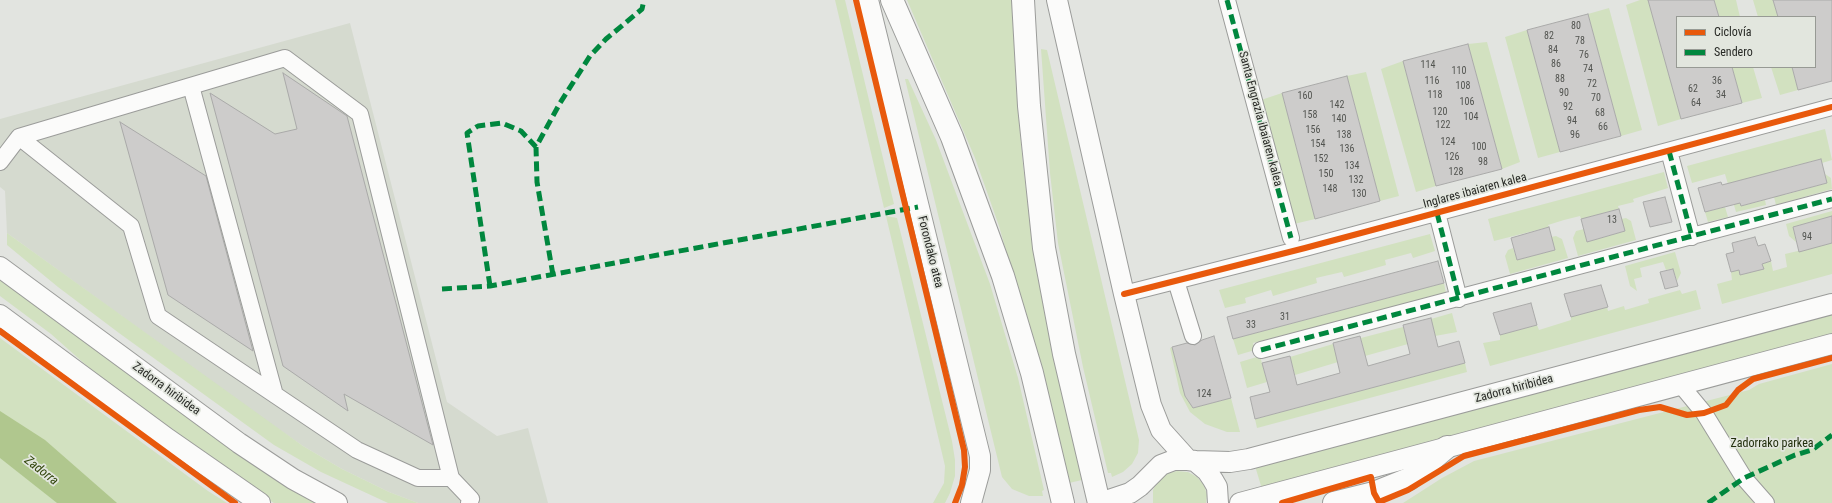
<!DOCTYPE html>
<meta charset="utf-8">
<style>
body{margin:0}
#map{position:relative;width:1832px;height:503px;overflow:hidden;background:#e2e4e0;font-family:"Roboto Condensed",sans-serif}
canvas{display:block}
.legend{position:absolute;left:1676px;top:16px;width:140px;height:52px;box-sizing:border-box;background:#e2e6de;border:1px solid #979a94;margin:0;padding:5px 7px;list-style:none;font-size:12px;color:#272925}
.legend li{display:flex;align-items:center;gap:8px;height:20px}
.legend b{width:20px;border:1px solid #979a94}
</style>
<div id="map">
<canvas width="1832" height="503"></canvas>
<ul class="legend">
<li><b style="height:5px;background:#e8590c"></b>Ciclovía</li>
<li><b style="height:5px;background:#00873e"></b>Sendero</li>
</ul>
</div>
<script>
const ctx = document.querySelector('canvas').getContext('2d');
ctx.lineJoin = 'round';
function fillPath(path, color) { ctx.fillStyle = color; ctx.fill(path, 'evenodd'); }
const toPath = rows => new Path2D(rows.map(r => 'M' + r).join(''));
function stroke(path, color, width, dash) { ctx.strokeStyle = color; ctx.lineWidth = width; ctx.lineCap = dash ? 'butt' : 'round'; ctx.setLineDash(dash || []); ctx.stroke(path); }
function label(font, color, halo, rows, align = 'center') {
  ctx.font = font + ' "Roboto Condensed",sans-serif'; ctx.lineWidth = 3.5; ctx.setLineDash([]); ctx.textBaseline = 'middle'; ctx.strokeStyle = halo; ctx.fillStyle = color; for (const [text, x, y, turn = 0] of rows) {
    ctx.save(); ctx.translate(x, y); ctx.rotate((+turn || 0) * Math.PI / 180); ctx.textAlign = isNaN(turn) ? turn : align; if (halo) ctx.strokeText(text, 0, 0); ctx.fillText(text, 0, 0); ctx.restore();
  }
}
const built = toPath([
 [350,23,447,402,497,436,528,428,548,503,418,503,389,492,342,469,303,446,258,415,7,233,5,191,0,187,0,119]
]);
const green = toPath([
 [835,0,845,0,894,204,884,208],
 [907,0,1012,0,1016,88,1023,165,1036,270,1082,480,1069,483,1018,293,999,226,975,158],
 [1640,0,1648,0,1681,119,1658,126,1626,5],
 [1714,0,1736,0,1740,17,1719,17],
 [1753,0,1773,0,1778,17,1758,17],
 [1609,8,1642,130,1621,136,1588,14],
 [1527,30,1560,152,1538,158,1505,37],
 [1487,42,1520,162,1502,169,1468,44],
 [1041,49,1047,50,1139,440,1138,453,1132,464,1123,472,1112,477,1111,473,1108,473,1083,367,1058,243,1050,173],
 [1403,61,1436,186,1416,192,1381,69],
 [1732,67,1753,67,1762,98,1742,103],
 [1771,67,1792,67,1798,90,1780,95],
 [1366,72,1399,196,1380,201,1347,76],
 [905,79,908,79,936,140,990,284,1018,378,1044,490,1042,491,1043,496,1029,496,1012,489,1002,477],
 [1282,93,1315,219,1294,224,1261,100],
 [1825,129,1832,160,1822,163,1821,159,1778,170,1778,172,1734,182,1741,206,1765,200,1766,205,1736,212,1725,174,1692,183,1687,166],
 [1664,172,1668,188,1633,199,1634,202,1618,206,1619,209,1581,219,1580,216,1564,220,1548,225,1549,227,1494,241,1488,219],
 [1825,174,1831,178,1832,189,1776,205,1773,193,1781,182,1784,195,1827,183],
 [1725,207,1728,217,1708,222,1705,212],
 [1832,211,1832,216,1793,227,1796,242,1789,236,1786,224],
 [886,216,897,218,952,441,955,460,955,476,950,493,945,503,933,503,944,483,945,466],
 [1626,218,1631,221,1636,240,1578,256,1573,238,1576,231,1584,229,1587,242,1625,231,1621,219],
 [7,233,303,446,342,469,389,492,418,503,388,503,321,472,274,445,119,333,58,287,7,245],
 [1430,234,1435,251,1413,258,1411,253,1385,260,1386,265,1344,277,1342,272,1316,278,1317,283,1273,296,1271,290,1245,298,1246,303,1225,308,1219,290],
 [1556,236,1562,239,1568,258,1510,274,1505,256,1508,250,1513,248,1517,260,1555,250,1551,237],
 [1832,243,1832,274,1722,304,1717,284,1732,280,1731,272,1739,270,1741,275,1763,269,1762,264,1771,261,1773,271,1787,267,1785,254],
 [1675,252,1681,273,1677,281,1673,269,1666,270,1663,262,1640,268,1642,277,1634,279,1637,291,1630,286,1625,266],
 [0,277,323,503,274,503,228,475,113,389,51,334,0,296],
 [1444,283,1446,293,1253,343,1255,350,1238,355,1233,339],
 [1680,290,1682,294,1696,290,1701,309,1490,366,1483,343,1500,340,1500,335,1537,325,1539,330,1571,320,1571,317,1607,307,1608,311,1624,306,1625,310,1649,303,1648,299],
 [1832,312,1832,337,1262,489,1255,466],
 [1452,313,1457,332,1435,336,1431,319],
 [1403,327,1408,344,1365,356,1361,338],
 [0,338,208,491,227,503,0,503],
 [1333,344,1338,362,1295,375,1290,357],
 [1172,347,1185,395,1193,408,1231,398,1240,432,1227,432,1205,424,1190,412,1180,393,1170,348],
 [1260,356,1267,382,1247,388,1240,362],
 [1465,363,1467,372,1257,428,1255,419],
 [1832,364,1832,503,1403,503,1442,478,1474,461,1749,390,1759,384],
 [1177,471,1188,472,1197,477,1204,485,1207,495,1206,503,1153,503,1153,490,1158,480,1166,474]
]);
const water = toPath([
 [0,411,45,440,117,503,57,503,0,458]
]);
const building = toPath([
 [1648,0,1714,0,1719,17,1677,17,1677,67,1732,67,1742,103,1681,119,1648,0],
 [1773,0,1832,0,1832,81,1798,90,1792,67,1815,67,1815,17,1778,17,1773,0],
 [1588,14,1621,136,1560,152,1527,30,1588,14],
 [1468,44,1502,169,1436,186,1403,61,1468,44],
 [283,73,347,116,433,445,344,394,348,411,283,366,210,93,275,134,297,129,283,73],
 [1347,76,1380,201,1315,219,1282,93,1347,76],
 [120,122,206,176,253,351,168,295,120,122],
 [1821,159,1827,183,1741,206,1740,203,1705,212,1698,188,1721,182,1722,185,1821,159],
 [1665,197,1672,222,1650,227,1643,202,1665,197],
 [1619,209,1625,231,1587,242,1581,219,1619,209],
 [1832,216,1832,243,1799,252,1793,227,1832,216],
 [1549,227,1555,250,1517,260,1511,238,1549,227],
 [1755,237,1758,246,1765,244,1771,261,1762,264,1764,269,1740,275,1739,270,1731,272,1726,254,1734,252,1732,243,1755,237],
 [1438,261,1444,283,1233,339,1227,317,1438,261],
 [1673,269,1678,286,1665,289,1660,272,1673,269],
 [1601,285,1608,307,1571,317,1564,294,1601,285],
 [1531,303,1537,325,1500,335,1493,313,1531,303],
 [1431,318,1438,347,1459,341,1465,363,1255,419,1250,397,1270,392,1262,363,1290,356,1297,385,1340,373,1333,343,1360,336,1368,366,1410,354,1403,325,1431,318],
 [1214,336,1231,398,1193,408,1185,396,1172,347,1187,343,1195,345,1202,340,1214,336]
]);
const minor = toPath([
 [1227,0,1291,238],
 [191,86,275,395],
 [1669,151,1692,237],
 [0,162,19,137,285,58,360,114,451,478,418,478,357,450,158,316,131,226,19,137],
 [1437,213,1459,299],
 [1176,281,1193,336],
 [1124,294,1305,248,1832,107],
 [1261,350,1832,199],
 [1680,384,1704,413,1744,478,1766,503],
 [451,478,471,499,469,503]
]);
const major = toPath([
 [868,0,980,456,980,470,971,503],
 [1057,0,1124,294,1151,405,1161,430,1188,460],
 [0,267,239,443,293,479,337,503],
 [0,315,168,439,260,503],
 [1195,461,1230,462,1249,459,1832,304],
 [1100,503,1130,493,1140,486,1161,465,1174,460,1188,460,1195,461,1207,471,1213,480,1217,487,1218,503],
 [1240,503,1832,344]
]);
const highway = toPath([
 [892,0,952,137,1003,276,1032,373,1063,503],
 [1023,0,1029,106,1044,248,1064,354,1099,503],
 [1334,503,1374,493,1409,479,1447,447]
]);
const quiet = toPath([
 [1227,0,1291,238],
 [1669,151,1692,237],
 [1437,213,1459,299],
 [553,275,537,182,536,147,560,103,590,56,606,39,642,9,644,0],
 [490,286,467,133,478,126,502,123,521,131,536,147],
 [442,289,490,286,918,207],
 [1261,350,1832,199],
 [1708,503,1744,478,1795,455,1812,450,1832,435]
]);
const cycleway = toPath([
 [856,0,964,450,965,467,962,485,955,503],
 [1124,294,1305,248,1832,107],
 [0,331,235,503],
 [1282,503,1371,477,1374,493,1379,502,1408,490,1464,456,1639,410,1660,407,1687,415,1704,413,1726,405,1738,390,1753,379,1832,358]
]);
const numberNames = [
 ["80",1576,26],
 ["82",1549,36],
 ["78",1580,41],
 ["84",1553,50],
 ["76",1584,55],
 ["86",1556,64],
 ["114",1428,65],
 ["74",1588,69],
 ["110",1459,71],
 ["88",1560,79],
 ["116",1432,81],
 ["36",1717,81],
 ["72",1592,84],
 ["108",1463,86],
 ["62",1693,89],
 ["90",1564,93],
 ["118",1435,95],
 ["34",1721,95],
 ["160",1305,96],
 ["70",1596,98],
 ["106",1467,102],
 ["64",1696,103],
 ["142",1337,105],
 ["92",1568,107],
 ["120",1440,112],
 ["68",1600,113],
 ["158",1310,115],
 ["104",1471,117],
 ["140",1339,119],
 ["94",1572,121],
 ["122",1443,125],
 ["66",1603,127],
 ["156",1313,130],
 ["138",1344,135],
 ["96",1575,135],
 ["124",1448,142],
 ["154",1318,144],
 ["100",1479,147],
 ["136",1347,149],
 ["126",1452,157],
 ["152",1321,159],
 ["98",1483,162],
 ["134",1352,166],
 ["128",1456,172],
 ["150",1326,174],
 ["132",1356,180],
 ["148",1330,189],
 ["130",1359,194],
 ["13",1612,220],
 ["94",1807,237],
 ["31",1285,317],
 ["33",1251,325],
 ["124",1204,394]
];
const streetNames = [
 ["Santa Engrazia ibaiaren kalea",1260,119,75],
 ["Inglares ibaiaren kalea",1475,191,-15],
 ["Forondako atea",930,252,76],
 ["Zadorra hiribidea",166,389,36],
 ["Zadorra hiribidea",1514,389,-15]
];
const parkNames = [
 ["Zadorrako parkea",1772,444]
];
const waterNames = [
 ["Zadorra",41,471,38]
];
fillPath(built, '#d5dacf');
fillPath(green, '#d2e1c0');
fillPath(water, '#b0c78e');
fillPath(building, '#cdcccb');
stroke(building, '#aaaaa9', 1);
stroke(minor, '#9b9c9a', 18);
stroke(major, '#9b9c9a', 22);
stroke(highway, '#9b9c9a', 24);
stroke(minor, '#fbfbfa', 16);
stroke(major, '#fbfbfa', 20);
stroke(highway, '#fbfbfa', 22);
stroke(quiet, '#00873e', 5, [10, 5]);
stroke(cycleway, '#e8590c', 6);
label('10px', '#525450', null, numberNames);
label('12px', '#272925', '#e2e6de', streetNames);
label('12px', '#212e0c', '#e2e6de', parkNames);
label('italic 13px', '#31450a', '#e2e6de', waterNames);
</script>
